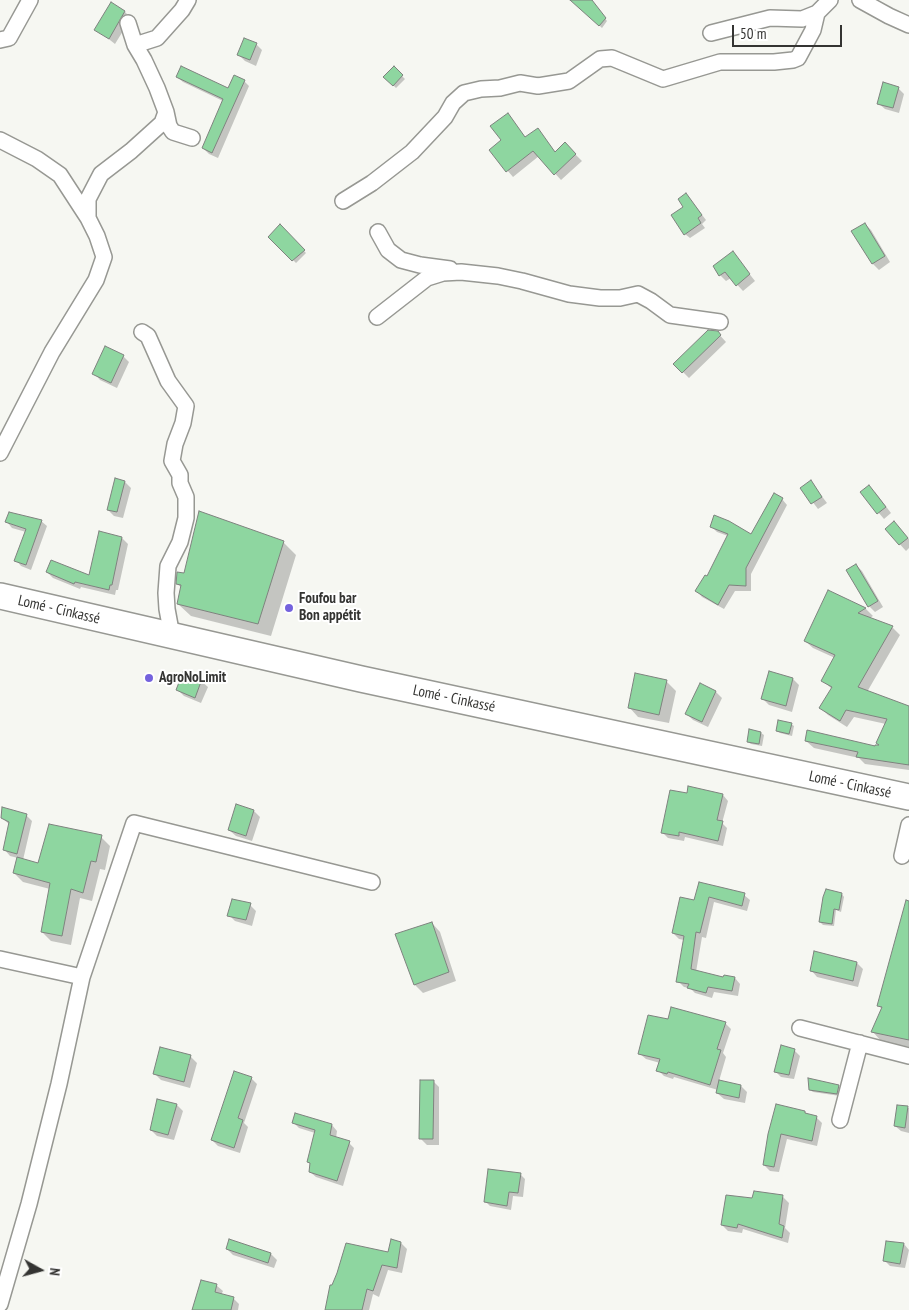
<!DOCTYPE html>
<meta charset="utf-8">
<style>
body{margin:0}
#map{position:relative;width:909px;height:1310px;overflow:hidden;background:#f6f7f2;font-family:"PT Sans Narrow",sans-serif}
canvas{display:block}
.north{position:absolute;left:15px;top:1245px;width:50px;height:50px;-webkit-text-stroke:4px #fff;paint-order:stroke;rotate:97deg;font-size:14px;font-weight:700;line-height:20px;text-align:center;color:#343432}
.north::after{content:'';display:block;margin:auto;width:18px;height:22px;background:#343432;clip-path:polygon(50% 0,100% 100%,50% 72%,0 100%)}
.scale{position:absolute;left:732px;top:25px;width:110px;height:22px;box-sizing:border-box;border:2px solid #343432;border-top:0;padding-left:6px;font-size:15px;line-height:18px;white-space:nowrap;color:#343432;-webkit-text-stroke:4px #fff;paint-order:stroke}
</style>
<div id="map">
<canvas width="909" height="1310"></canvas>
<div class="north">N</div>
<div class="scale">50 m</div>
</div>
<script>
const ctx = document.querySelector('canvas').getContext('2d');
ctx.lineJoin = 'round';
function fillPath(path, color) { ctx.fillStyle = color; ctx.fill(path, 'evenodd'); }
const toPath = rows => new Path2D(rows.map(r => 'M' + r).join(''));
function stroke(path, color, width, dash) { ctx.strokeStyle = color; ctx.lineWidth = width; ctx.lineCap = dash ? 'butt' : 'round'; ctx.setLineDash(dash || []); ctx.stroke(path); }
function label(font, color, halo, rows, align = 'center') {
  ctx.font = font + ' "PT Sans Narrow",sans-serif'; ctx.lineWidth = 4; ctx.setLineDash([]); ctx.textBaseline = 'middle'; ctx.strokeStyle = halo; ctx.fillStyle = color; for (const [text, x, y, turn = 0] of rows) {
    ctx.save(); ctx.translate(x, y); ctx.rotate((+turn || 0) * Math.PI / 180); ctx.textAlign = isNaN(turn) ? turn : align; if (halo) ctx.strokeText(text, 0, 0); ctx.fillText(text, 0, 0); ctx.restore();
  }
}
const shadow = toPath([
 [580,0,591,0,607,21,602,28,576,3],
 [111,4,125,12,131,18,115,44,96,29],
 [256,44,262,50,256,66,245,61,239,55],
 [394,68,405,79,396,88,385,77],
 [177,77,228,89,244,81,249,86,218,158,209,154,203,148,223,101,183,82],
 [898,88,904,94,899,113,885,109,878,103],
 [508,115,526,138,538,130,556,153,571,150,582,161,561,180,539,156,513,177,490,150,502,140],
 [686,194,706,220,702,224,705,228,690,238,685,234],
 [865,224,871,230,890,262,879,270,873,264],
 [280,226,306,253,296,263,270,237],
 [733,253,755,281,743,291,731,278,726,281,720,275],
 [717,332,726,342,689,378,675,364],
 [123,356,129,362,117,388,100,380,94,373],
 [125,482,131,488,123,518,114,516,108,510],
 [811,482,827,503,818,509,802,488],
 [861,492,875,492,891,513,884,519],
 [782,499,787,505,751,574,751,591,735,591,724,609,702,597,697,591,707,577,728,536,717,532,711,526,751,535],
 [41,521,47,526,31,570,21,566,16,560,26,532,12,528,7,522],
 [886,529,900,529,909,539,909,548,906,551],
 [122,538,128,544,118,590,116,590,115,595,81,587,80,589,53,578,47,572,89,577],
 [283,542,296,555,271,636,191,616,178,604,182,588,177,584,185,575],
 [856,565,862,571,883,607,875,612,869,606],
 [828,592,866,609,873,616,868,619,893,628,900,635,867,692,909,707,909,770,865,764,859,758,814,748,806,741,882,747,886,724,854,717,847,727,828,715,821,708,832,689,823,681,835,658,813,648,805,641],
 [770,673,793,679,799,685,792,712,769,705,763,699],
 [184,674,201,681,208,687,201,703,184,696,178,690],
 [666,681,676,691,669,723,638,717,629,707],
 [701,685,716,692,722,698,708,727,693,720,687,714],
 [791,724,794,726,792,736,780,733,777,731],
 [761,733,764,735,762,746,751,744,748,742],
 [688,794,723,795,728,801,722,823,727,828,723,846,685,837,684,841,668,838,662,832],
 [254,811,260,817,252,841,236,836,229,830],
 [26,815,32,821,23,860,39,865,101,837,110,846,105,870,100,869,92,901,80,898,71,945,51,941,42,932,50,889,23,882,14,873,18,858,10,856,4,849,10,825,2,818],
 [700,883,744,895,750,900,747,911,714,902,706,938,702,937,696,972,724,979,735,978,740,984,738,996,714,992,712,998,695,993,690,988,684,987,678,981,684,940,679,939,673,933,695,901],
 [842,894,844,897,841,912,836,910,834,926,823,925,820,922],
 [250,905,256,911,252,926,235,921,229,915],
 [909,922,909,1047,881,1041,873,1032,882,1009,878,1005],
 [432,923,440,932,456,981,423,993,415,985,396,935],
 [857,963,863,969,858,987,817,977,811,970],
 [668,1021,725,1023,731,1029,723,1053,726,1057,719,1081,741,1086,747,1092,745,1103,724,1099,717,1093,718,1090,674,1077,673,1079,664,1076,658,1070,660,1063,646,1059,640,1054],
 [794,1050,800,1056,794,1079,781,1077,775,1071],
 [191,1057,197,1063,190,1088,161,1080,155,1074],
 [251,1078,257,1084,244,1123,248,1127,240,1153,218,1146,212,1140],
 [809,1080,839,1086,841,1089,840,1096,813,1092,810,1090],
 [433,1081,439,1087,439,1145,427,1145,421,1139],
 [158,1101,177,1105,183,1111,174,1140,157,1136,151,1130],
 [898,1106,909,1108,909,1133,901,1131,895,1126],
 [805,1112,808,1115,816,1117,822,1123,817,1146,787,1139,779,1172,770,1171,764,1165,769,1135],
 [294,1123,332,1125,337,1131,336,1138,349,1143,354,1148,343,1186,316,1177,310,1172,311,1165,308,1161,315,1133,299,1128],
 [520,1174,525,1179,523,1197,513,1196,511,1210,490,1206,485,1201],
 [783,1197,789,1203,785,1228,790,1233,788,1243,743,1229,742,1233,728,1231,722,1225,753,1199],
 [887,1242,904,1244,909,1250,905,1268,890,1266,884,1260],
 [401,1243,407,1249,402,1273,388,1270,379,1297,373,1294,369,1310,331,1310,333,1286,389,1254],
 [227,1249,271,1254,277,1260,274,1268,233,1255],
 [216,1285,223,1291,221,1295,233,1298,239,1304,238,1310,194,1310]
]);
const building = toPath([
 [570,0,592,0,606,18,599,26,570,0],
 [111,2,125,11,109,39,94,30,111,2],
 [244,38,257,43,250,60,237,55,244,38],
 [181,66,228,88,234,75,245,80,212,153,202,148,223,99,176,77,181,66],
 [394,66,403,75,393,86,383,77,394,66],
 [883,82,899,87,893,108,877,104,883,82],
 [508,113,525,137,538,128,555,152,565,142,576,154,554,175,533,151,506,172,489,150,501,140,490,126,508,113],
 [686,193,702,215,698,218,701,223,684,235,671,215,683,207,678,199,686,193],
 [865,223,885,256,872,264,851,231,865,223],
 [280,224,305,250,292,261,268,237,280,224],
 [733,251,750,274,736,286,725,272,719,276,713,266,733,251],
 [708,330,718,331,721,335,682,373,673,364,708,330],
 [105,346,124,355,111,383,92,374,105,346],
 [115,478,125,481,117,512,107,510,115,478],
 [811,480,822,497,811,504,800,488,811,480],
 [869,485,886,507,877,514,860,492,869,485],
 [774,493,783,498,746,568,746,586,729,585,718,605,695,591,705,575,707,576,728,534,710,527,714,515,729,521,751,534,774,493],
 [199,511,284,541,258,624,177,604,181,585,176,584,177,572,184,573,199,511],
 [9,512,42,520,26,565,14,561,26,529,5,522,9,512],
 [894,521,908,538,899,545,885,529,894,521],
 [99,531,122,537,112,585,110,585,109,590,75,582,74,584,46,572,51,560,89,575,99,531],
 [856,564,878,601,868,607,846,570,856,564],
 [828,590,866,608,858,613,893,626,858,687,909,706,909,765,856,757,858,752,805,741,807,730,875,746,875,745,879,745,876,743,887,719,846,710,840,721,819,708,832,687,821,681,835,655,804,641,828,590],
 [769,671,793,678,786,706,761,699,769,671],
 [183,672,202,679,195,698,176,690,183,672],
 [635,673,667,680,659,715,628,708,635,673],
 [700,683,716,691,702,722,685,714,700,683],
 [778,720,792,723,789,734,776,731,778,720],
 [749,729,761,732,759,744,747,742,749,729],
 [688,786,723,794,717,820,723,821,718,841,679,832,679,836,661,833,670,790,687,793,688,786],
 [236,804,254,810,246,836,228,830,236,804],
 [2,807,27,814,17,854,3,850,9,822,1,818,2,807],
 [49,824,102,835,96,862,91,861,83,893,71,889,62,936,41,932,50,883,13,873,17,857,38,863,49,824],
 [699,882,745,893,742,906,709,897,700,933,696,932,691,969,723,977,724,975,735,977,732,991,708,987,706,993,687,988,689,984,676,982,684,936,672,933,680,897,694,900,699,882],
 [826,889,842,893,839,910,834,909,832,924,819,922,823,897,826,889],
 [232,899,251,903,246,920,227,916,232,899],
 [906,900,909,901,909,1040,871,1032,882,1007,877,1006,906,900],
 [432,922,449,972,414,985,395,934,432,922],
 [814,951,857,962,853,981,810,971,814,951],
 [671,1007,726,1022,717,1049,721,1050,710,1085,668,1072,667,1074,656,1071,660,1059,638,1054,648,1015,668,1019,671,1007],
 [781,1045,795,1049,789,1075,774,1072,781,1045],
 [160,1047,191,1055,184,1082,153,1074,160,1047],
 [234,1071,252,1077,238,1118,243,1120,234,1148,211,1140,234,1071],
 [808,1078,839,1085,837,1094,809,1090,808,1078],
 [420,1080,434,1080,433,1139,419,1139,420,1080],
 [719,1080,741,1085,739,1098,716,1093,719,1080],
 [157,1099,177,1104,168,1135,150,1130,157,1099],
 [776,1104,805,1111,805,1113,817,1116,812,1141,781,1134,774,1167,763,1165,768,1134,776,1104],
 [897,1105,908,1106,905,1128,894,1126,897,1105],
 [295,1113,332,1124,330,1135,350,1141,337,1181,309,1172,310,1163,307,1162,315,1130,292,1123,295,1113],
 [488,1169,521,1173,518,1193,509,1192,507,1206,484,1202,488,1169],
 [754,1191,783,1195,779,1224,784,1226,782,1238,738,1224,737,1228,721,1225,726,1195,752,1198,754,1191],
 [229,1239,271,1253,268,1263,226,1249,229,1239],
 [391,1239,401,1242,397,1268,382,1265,373,1291,367,1289,362,1310,325,1310,330,1285,332,1285,337,1273,346,1243,388,1252,391,1239],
 [886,1241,904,1243,900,1264,883,1261,886,1241],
 [201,1280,217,1284,215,1292,234,1297,231,1310,192,1310,201,1280]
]);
const minor = toPath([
 [860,0,889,16,909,25],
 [711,33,770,18,802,19,817,13,830,0],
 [0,40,9,38,30,0],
 [135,45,157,38,182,10,188,0],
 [166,112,169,126,173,132,192,138],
 [0,140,37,159,60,175,88,218],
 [343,201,372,183,412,152,445,117,453,103,464,93,481,89,500,88,520,83,538,86,569,81,600,59,612,58,663,79,720,62,774,62,793,60,798,58,813,30,817,13],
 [378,232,388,250,401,260,420,265,450,269],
 [377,317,427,278,443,273,461,272,498,276,522,281,569,294,600,298,620,298,638,294,651,301,670,315,720,322],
 [142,332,148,336,168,381,186,406,183,423,175,444,172,461,180,475,180,483,186,497,186,518,180,542,168,566,166,593,167,609,172,636],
 [0,453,52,352,96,280,104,257,97,236,88,218,88,199,101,174,131,151,162,123,166,112,157,88,144,60,135,45,128,23],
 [902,856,909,825],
 [0,959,82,977,59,1084,29,1204,0,1304],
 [82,977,134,823,372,882],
 [800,1028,909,1056],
 [840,1120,860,1043]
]);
const trunk = toPath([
 [0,596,361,679,909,797]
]);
const markers = [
 [289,608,5,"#7462dd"],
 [149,678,5,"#7462dd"]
];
const poiNames = [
 ["Foufou bar",299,599],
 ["Bon appétit",299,616],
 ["AgroNoLimit",159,678]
];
const streetNames = [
 ["Lomé - Cinkassé",59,610,13],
 ["Lomé - Cinkassé",454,699,12],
 ["Lomé - Cinkassé",850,785,12]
];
fillPath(shadow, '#0003');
fillPath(building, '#8ed6a0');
stroke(building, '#7e827e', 1);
stroke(minor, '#979893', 18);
stroke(trunk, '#979893', 28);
stroke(minor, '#fff', 15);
stroke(trunk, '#fff', 25);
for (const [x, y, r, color] of markers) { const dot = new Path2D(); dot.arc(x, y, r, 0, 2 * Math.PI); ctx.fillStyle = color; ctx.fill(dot); stroke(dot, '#fff', 2); }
label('bold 15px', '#343432', '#fff', poiNames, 'left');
label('15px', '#343432', '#fff', streetNames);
</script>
